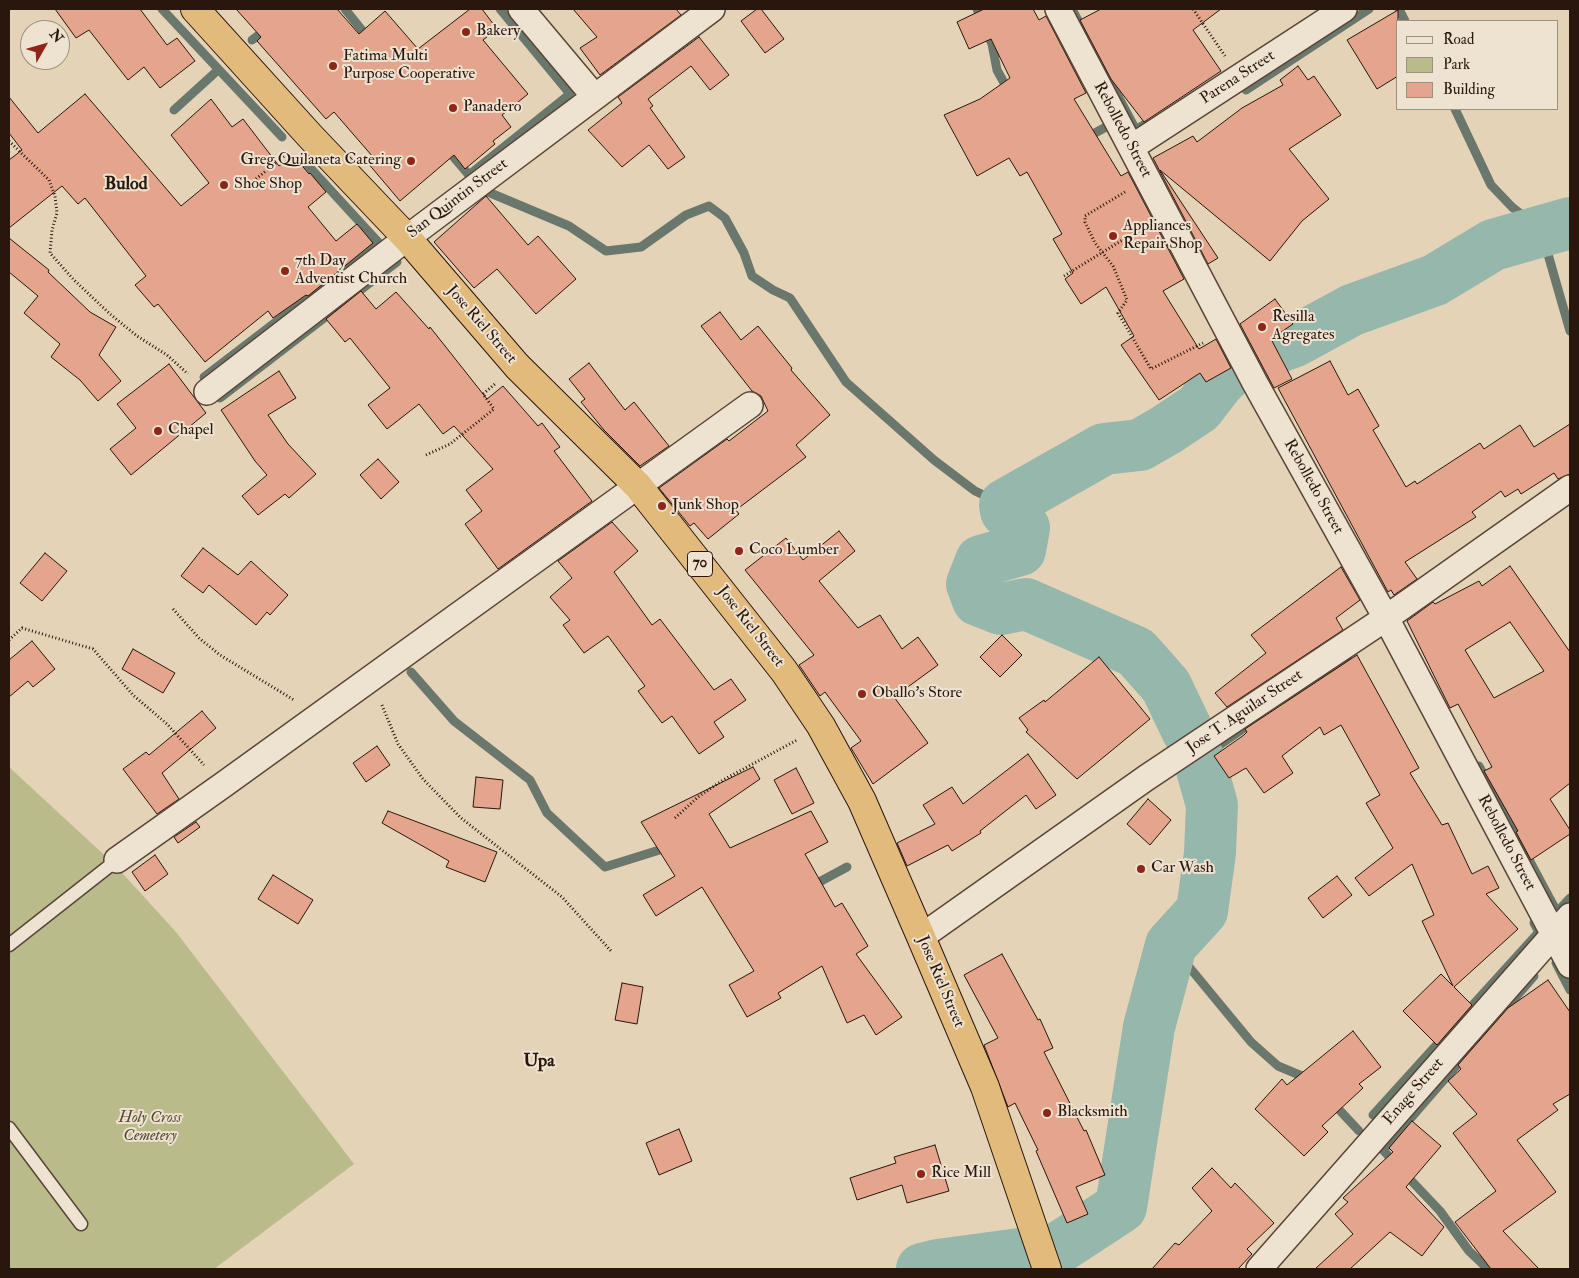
<!DOCTYPE html>
<style>
body{margin:0}
#map{position:relative;width:1579px;height:1278px;overflow:hidden;background:#e5d3b8;font-family:"IM FELL Double Pica",serif}
canvas{display:block}
.frame{position:absolute;inset:0;border:10px solid #29160c;pointer-events:none}
.legend{position:absolute;left:1396px;top:20px;width:162px;height:90px;box-sizing:border-box;background:#eee2d1;border:1px solid #9f9082;margin:0;padding:6px 9px;list-style:none;font-size:15px;color:#29160c}
.legend li{display:flex;align-items:center;gap:10px;height:25px}
.legend b{width:25px;border:1px solid #9f9082}
.north{position:absolute;left:20px;top:20px;width:50px;height:50px;box-sizing:border-box;background:#eee2d1;border:1px solid #9f9082;border-radius:50%;rotate:52deg;font-size:14px;font-weight:700;line-height:20px;text-align:center;color:#29160c}
.north::after{content:'';display:block;margin:auto;width:18px;height:22px;background:#8f2418;clip-path:polygon(50% 0,100% 100%,50% 72%,0 100%)}
</style>
<div id="map">
<canvas width="1579" height="1278"></canvas>
<div class="frame"></div>
<ul class="legend">
<li><b style="height:6px;background:#eee2d1"></b>Road</li>
<li><b style="height:14px;background:#babb8b"></b>Park</li>
<li><b style="height:14px;background:#e4a58c"></b>Building</li>
</ul>
<div class="north">N</div>
</div>
<script>
const ctx = document.querySelector('canvas').getContext('2d');
ctx.lineJoin = 'round';
function fillPath(path, color) { ctx.fillStyle = color; ctx.fill(path, 'evenodd'); }
const toPath = rows => new Path2D(rows.map(r => 'M' + r).join(''));
function stroke(path, color, width, dash) { ctx.strokeStyle = color; ctx.lineWidth = width; ctx.lineCap = dash ? 'butt' : 'round'; ctx.setLineDash(dash || []); ctx.stroke(path); }
function label(font, color, halo, rows, align = 'center') {
  ctx.font = font + ' "IM FELL Double Pica",serif'; ctx.lineWidth = 4; ctx.setLineDash([]); ctx.textBaseline = 'middle'; ctx.strokeStyle = halo; ctx.fillStyle = color; for (const [text, x, y, turn = 0] of rows) {
    ctx.save(); ctx.translate(x, y); ctx.rotate((+turn || 0) * Math.PI / 180); ctx.textAlign = isNaN(turn) ? turn : align; if (halo) ctx.strokeText(text, 0, 0); ctx.fillText(text, 0, 0); ctx.restore();
  }
}
const green = toPath([
 [9,767,114,864,176,932,354,1164,214,1269,9,1269]
]);
const stream = toPath([
 [162,9,282,137],
 [345,9,369,39],
 [977,9,992,44,997,70,1009,92],
 [1072,9,1136,130,1145,124],
 [1399,9,1405,21],
 [252,40,268,28],
 [1246,90,1369,9],
 [1455,109,1491,185,1512,207,1541,230,1570,331],
 [174,110,218,70],
 [1086,138,1113,123,1115,126],
 [446,148,469,175,570,94,500,9],
 [488,192,569,226,606,251,641,247,686,215,709,206,725,218,744,253,752,276,773,290,790,298,846,382,934,460,975,491,1005,505],
 [204,377,379,243,302,159],
 [220,398,397,262],
 [411,672,454,721,530,780,547,813,605,867,669,847],
 [1285,700,1347,659],
 [1199,759,1260,717],
 [1479,766,1557,912,1570,898],
 [810,887,847,867],
 [1171,945,1251,1042,1278,1066,1309,1079],
 [1556,963,1570,990],
 [1332,1102,1359,1131],
 [1373,1115,1539,932,1534,923],
 [1396,1164,1383,1150,1534,976],
 [1405,1174,1440,1211,1469,1251,1488,1269]
]);
const river = toPath([
 [1251,357,1295,341,1352,310,1435,280,1493,245,1570,223],
 [1188,732,1166,686,1136,652,1026,604,1001,609,978,600,972,584,981,561,1020,550,1024,528,1006,511,1005,505,1104,449,1140,445,1166,430,1199,408,1219,382,1239,362],
 [922,1269,938,1265,1057,1249,1121,1207,1149,1027,1171,945,1202,911,1210,853,1212,805,1199,759]
]);
const building = toPath([
 [55,9,140,9,167,45,177,38,195,61,160,88,144,67,128,80,89,30,76,38,55,9],
 [236,9,337,9,359,34,385,11,418,49,470,9,482,9,497,29,483,40,528,94,502,115,511,127,493,141,495,144,465,169,454,155,400,201,367,162,373,157,334,112,326,119,257,41,261,37,236,9],
 [573,9,676,9,681,15,600,75,580,48,597,37,573,9],
 [757,9,761,9,784,39,765,53,741,21,757,9],
 [984,9,1033,9,1039,20,1046,16,1086,93,1074,99,1121,176,1128,172,1184,279,1163,291,1199,349,1216,339,1231,368,1206,382,1200,373,1159,400,1121,345,1134,336,1106,287,1081,304,1065,279,1073,273,1053,239,1062,234,1027,172,1020,176,1009,158,977,176,944,115,980,99,1010,78,991,39,969,49,957,22,984,9],
 [1101,9,1221,9,1193,30,1221,71,1144,122,1111,79,1080,20,1101,9],
 [1398,10,1398,76,1377,89,1347,40,1398,10],
 [699,37,729,75,710,90,691,66,648,99,653,106,650,108,685,157,668,169,649,145,622,167,588,130,622,103,618,97,699,37],
 [1298,66,1308,80,1314,76,1341,115,1289,149,1329,199,1302,221,1270,261,1160,170,1218,258,1208,264,1153,158,1193,136,1197,142,1242,108,1283,85,1280,80,1298,66],
 [85,94,181,206,209,183,171,135,211,99,232,127,243,119,279,166,293,155,309,174,310,173,326,192,308,207,336,241,357,224,373,243,308,296,306,295,273,318,268,311,205,362,158,304,154,307,135,285,146,276,85,198,78,204,62,186,9,228,9,160,22,150,9,133,9,97,38,133,85,94],
 [486,196,528,245,538,236,576,279,536,314,497,269,474,288,434,242,486,196],
 [9,238,49,270,48,272,90,312,116,327,99,355,121,381,98,401,80,380,51,357,60,344,24,313,38,296,9,272,9,238],
 [361,291,376,309,396,292,429,329,430,327,487,399,503,386,538,426,542,423,560,447,554,451,592,501,498,569,465,524,482,511,466,490,493,469,454,426,443,434,419,404,387,429,368,405,390,388,350,338,345,342,326,319,361,291],
 [1275,299,1293,324,1271,339,1292,379,1274,388,1240,324,1275,299],
 [720,312,741,340,758,326,792,368,791,370,830,415,796,445,806,457,736,510,739,514,708,539,694,523,690,526,659,488,727,439,729,441,768,411,761,396,752,391,701,326,720,312],
 [1330,361,1348,395,1358,389,1379,426,1373,430,1406,487,1415,481,1417,484,1480,443,1484,449,1520,425,1534,447,1570,424,1570,474,1558,479,1554,473,1521,494,1518,489,1505,497,1501,491,1472,512,1476,517,1405,562,1417,579,1394,595,1391,590,1388,592,1278,388,1330,361],
 [589,363,625,410,634,402,669,446,640,466,604,430,581,402,585,399,569,379,589,363],
 [169,364,206,413,131,475,110,449,136,428,117,404,169,364],
 [279,371,296,398,268,415,288,444,316,474,289,498,285,494,258,515,242,496,267,475,255,461,221,410,279,371],
 [378,459,399,482,381,499,360,475,378,459],
 [612,522,638,551,614,572,652,625,660,619,714,690,731,679,746,700,714,722,724,737,699,754,672,716,662,723,638,691,645,686,608,636,584,653,563,625,570,620,550,597,572,578,558,561,612,522],
 [839,531,855,551,819,581,858,628,880,615,902,649,918,637,938,665,894,697,928,743,873,784,851,748,861,741,825,692,820,696,799,665,814,655,745,570,786,538,803,560,839,531],
 [203,548,238,575,251,561,288,595,270,615,267,612,256,625,209,585,203,593,181,576,203,548],
 [45,553,67,571,42,601,20,583,45,553],
 [1510,566,1570,652,1570,783,1550,799,1570,830,1570,834,1531,860,1516,832,1518,831,1484,771,1492,767,1458,704,1450,708,1407,621,1433,602,1435,604,1479,581,1482,586,1510,566],
 [1510,622,1544,671,1494,698,1465,650,1510,622],
 [1341,567,1360,600,1336,618,1343,630,1227,707,1215,693,1266,653,1251,635,1341,567],
 [1002,635,1022,655,1000,677,980,657,1002,635],
 [32,641,55,669,33,687,28,681,9,697,9,660,32,641],
 [133,649,175,673,163,693,122,669,133,649],
 [1357,655,1419,768,1410,773,1442,825,1448,823,1472,874,1488,866,1499,888,1486,894,1518,929,1454,987,1472,1005,1437,1045,1403,1011,1441,974,1453,986,1422,921,1434,915,1412,864,1369,896,1355,878,1393,848,1366,803,1380,795,1341,725,1324,735,1320,727,1282,756,1293,773,1264,793,1246,768,1229,778,1214,756,1244,735,1247,732,1245,729,1357,655],
 [1099,657,1150,719,1077,779,1026,732,1028,730,1019,718,1044,700,1045,702,1099,657],
 [202,711,216,728,162,773,179,799,157,814,123,769,146,752,149,755,202,711],
 [377,746,390,765,366,782,353,763,377,746],
 [1028,754,1056,795,1036,809,1026,795,980,831,981,833,952,851,948,845,907,866,897,843,935,824,923,805,952,787,963,804,1028,754],
 [753,767,760,779,709,814,730,848,811,811,828,842,805,854,835,907,842,903,868,946,856,954,902,1017,876,1035,864,1015,847,1023,822,966,778,993,781,998,747,1017,729,985,754,971,702,887,656,916,643,895,675,876,641,822,753,767],
 [796,768,814,803,792,814,774,780,796,768],
 [476,777,503,780,500,809,473,807,476,777],
 [1148,799,1171,820,1150,845,1127,824,1148,799],
 [388,811,497,852,485,882,446,867,449,861,382,823,388,811],
 [196,822,200,827,178,843,174,837,196,822],
 [155,855,168,874,145,891,132,872,155,855],
 [273,875,313,900,298,924,258,899,273,875],
 [1337,876,1352,895,1323,918,1308,898,1337,876],
 [1002,954,1038,1020,1040,1019,1053,1048,1044,1052,1084,1131,1086,1130,1105,1175,1076,1187,1088,1214,1067,1223,1036,1151,1038,1150,1015,1103,1008,1107,984,1045,998,1038,964,975,1002,954],
 [1548,980,1570,1012,1570,1094,1553,1104,1558,1110,1517,1140,1556,1192,1503,1231,1539,1269,1491,1269,1455,1222,1496,1191,1453,1133,1477,1114,1448,1081,1461,1069,1458,1065,1508,1008,1548,980],
 [622,983,643,987,637,1024,615,1020,622,983],
 [1353,1031,1381,1067,1359,1084,1363,1088,1322,1126,1328,1132,1304,1156,1255,1109,1282,1079,1287,1085,1353,1031],
 [1412,1121,1441,1146,1406,1187,1444,1227,1422,1256,1390,1232,1350,1269,1315,1269,1353,1234,1335,1214,1348,1202,1343,1198,1393,1152,1389,1148,1412,1121],
 [679,1129,692,1161,659,1175,646,1143,679,1129],
 [935,1145,949,1191,907,1203,902,1185,857,1200,850,1178,896,1163,894,1157,935,1145],
 [1212,1168,1231,1188,1235,1183,1274,1223,1247,1249,1252,1254,1238,1269,1152,1269,1175,1243,1179,1245,1212,1211,1192,1188,1212,1168]
]);
const path = toPath([
 [1193,9,1225,56],
 [9,141,49,180,55,196,57,213,52,230,50,253,74,280,110,314,137,336,167,355,188,374],
 [256,179,288,153],
 [1125,192,1085,216,1085,222,1095,243,1113,266,1127,300,1118,313,1151,369,1203,343],
 [1064,276,1142,228],
 [426,455,450,444,494,409,483,394,495,384],
 [173,609,199,638,220,655,294,700],
 [9,640,22,628,93,649,133,695,167,724,204,765],
 [382,705,398,744,423,779,461,818,562,897,611,951],
 [675,818,698,797,723,780,797,740]
]);
const service = toPath([
 [9,945,117,860],
 [9,1128,81,1224]
]);
const minor = toPath([
 [521,9,594,96],
 [1058,9,1255,383,1386,618,1570,965],
 [1132,147,1344,9],
 [207,392,407,238,712,9],
 [117,860,223,785,750,405],
 [921,937,1146,778,1386,618,1570,488],
 [1259,1269,1570,916]
]);
const trunk = toPath([
 [195,9,310,136,407,238,517,366,638,486,784,671,821,726,862,801,921,937,985,1087,1047,1269]
]);
const markers = [
 [466,32,5,"#8f2418"],
 [333,66,5,"#8f2418"],
 [453,108,5,"#8f2418"],
 [411,161,5,"#8f2418"],
 [224,185,5,"#8f2418"],
 [1113,236,5,"#8f2418"],
 [285,271,5,"#8f2418"],
 [1262,327,5,"#8f2418"],
 [158,431,5,"#8f2418"],
 [662,506,5,"#8f2418"],
 [739,551,5,"#8f2418"],
 [862,694,5,"#8f2418"],
 [1141,869,5,"#8f2418"],
 [1047,1113,5,"#8f2418"],
 [921,1174,5,"#8f2418"]
];
const shields = [
 [700,564,25]
];
const shieldNames = [
 ["70",700,564]
];
const poiNames = [
 ["Bakery",476,32],
 ["Fatima Multi",343,57],
 ["Purpose Cooperative",343,75],
 ["Panadero",463,108],
 ["Greg Quilaneta Catering",401,161,"right"],
 ["Shoe Shop",234,185],
 ["Appliances",1123,227],
 ["Repair Shop",1123,245],
 ["7th Day",295,262],
 ["Adventist Church",295,280],
 ["Resilla",1272,318],
 ["Agregates",1272,336],
 ["Chapel",168,431],
 ["Junk Shop",672,506],
 ["Coco Lumber",749,551],
 ["Oballo's Store",872,694],
 ["Car Wash",1151,869],
 ["Blacksmith",1057,1113],
 ["Rice Mill",931,1174]
];
const streetNames = [
 ["Parena Street",1238,78,-33],
 ["Rebolledo Street",1122,130,62],
 ["San Quintin Street",458,199,-37],
 ["Jose Riel Street",481,325,49],
 ["Rebolledo Street",1313,487,61],
 ["Jose Riel Street",750,627,52],
 ["Jose T. Aguilar Street",1245,712,-34],
 ["Rebolledo Street",1506,843,62],
 ["Jose Riel Street",940,982,67],
 ["Enage Street",1414,1092,-49]
];
const parkNames = [
 ["Holy Cross",150,1119],
 ["Cemetery",150,1137]
];
const neighbourhoodNames = [
 ["Bulod",126,185],
 ["Upa",539,1062]
];
fillPath(green, '#babb8b');
stroke(stream, '#6a776c', 9);
stroke(river, '#96b8ac', 52);
fillPath(building, '#e4a58c');
stroke(building, '#29160c', 1);
stroke(service, '#584537', 15);
stroke(minor, '#584537', 28);
stroke(trunk, '#29160c', 30);
stroke(path, '#29160c', 3, [1, 2.5]);
stroke(service, '#eee2d1', 12);
stroke(minor, '#eee2d1', 25);
stroke(trunk, '#e2ba7c', 28);
for (const [x, y, r, color] of markers) { const dot = new Path2D(); dot.arc(x, y, r, 0, 2 * Math.PI); ctx.fillStyle = color; ctx.fill(dot); stroke(dot, '#eee2d1', 2); }
for (const [x, y, w] of shields) { const box = new Path2D(); box.roundRect(x - w / 2, y - 12.5, w, 25, 4); ctx.fillStyle = '#eee2d1'; ctx.fill(box); stroke(box, '#29160c', 1); }
label('bold 15px', '#29160c', null, shieldNames);
label('16px', '#29160c', '#eee2d1', poiNames, 'left');
label('16px', '#29160c', '#eee2d1', streetNames);
label('italic 16px', '#544832', '#eee2d1', parkNames);
label('bold 18px', '#29160c', '#eee2d1', neighbourhoodNames);
</script>
